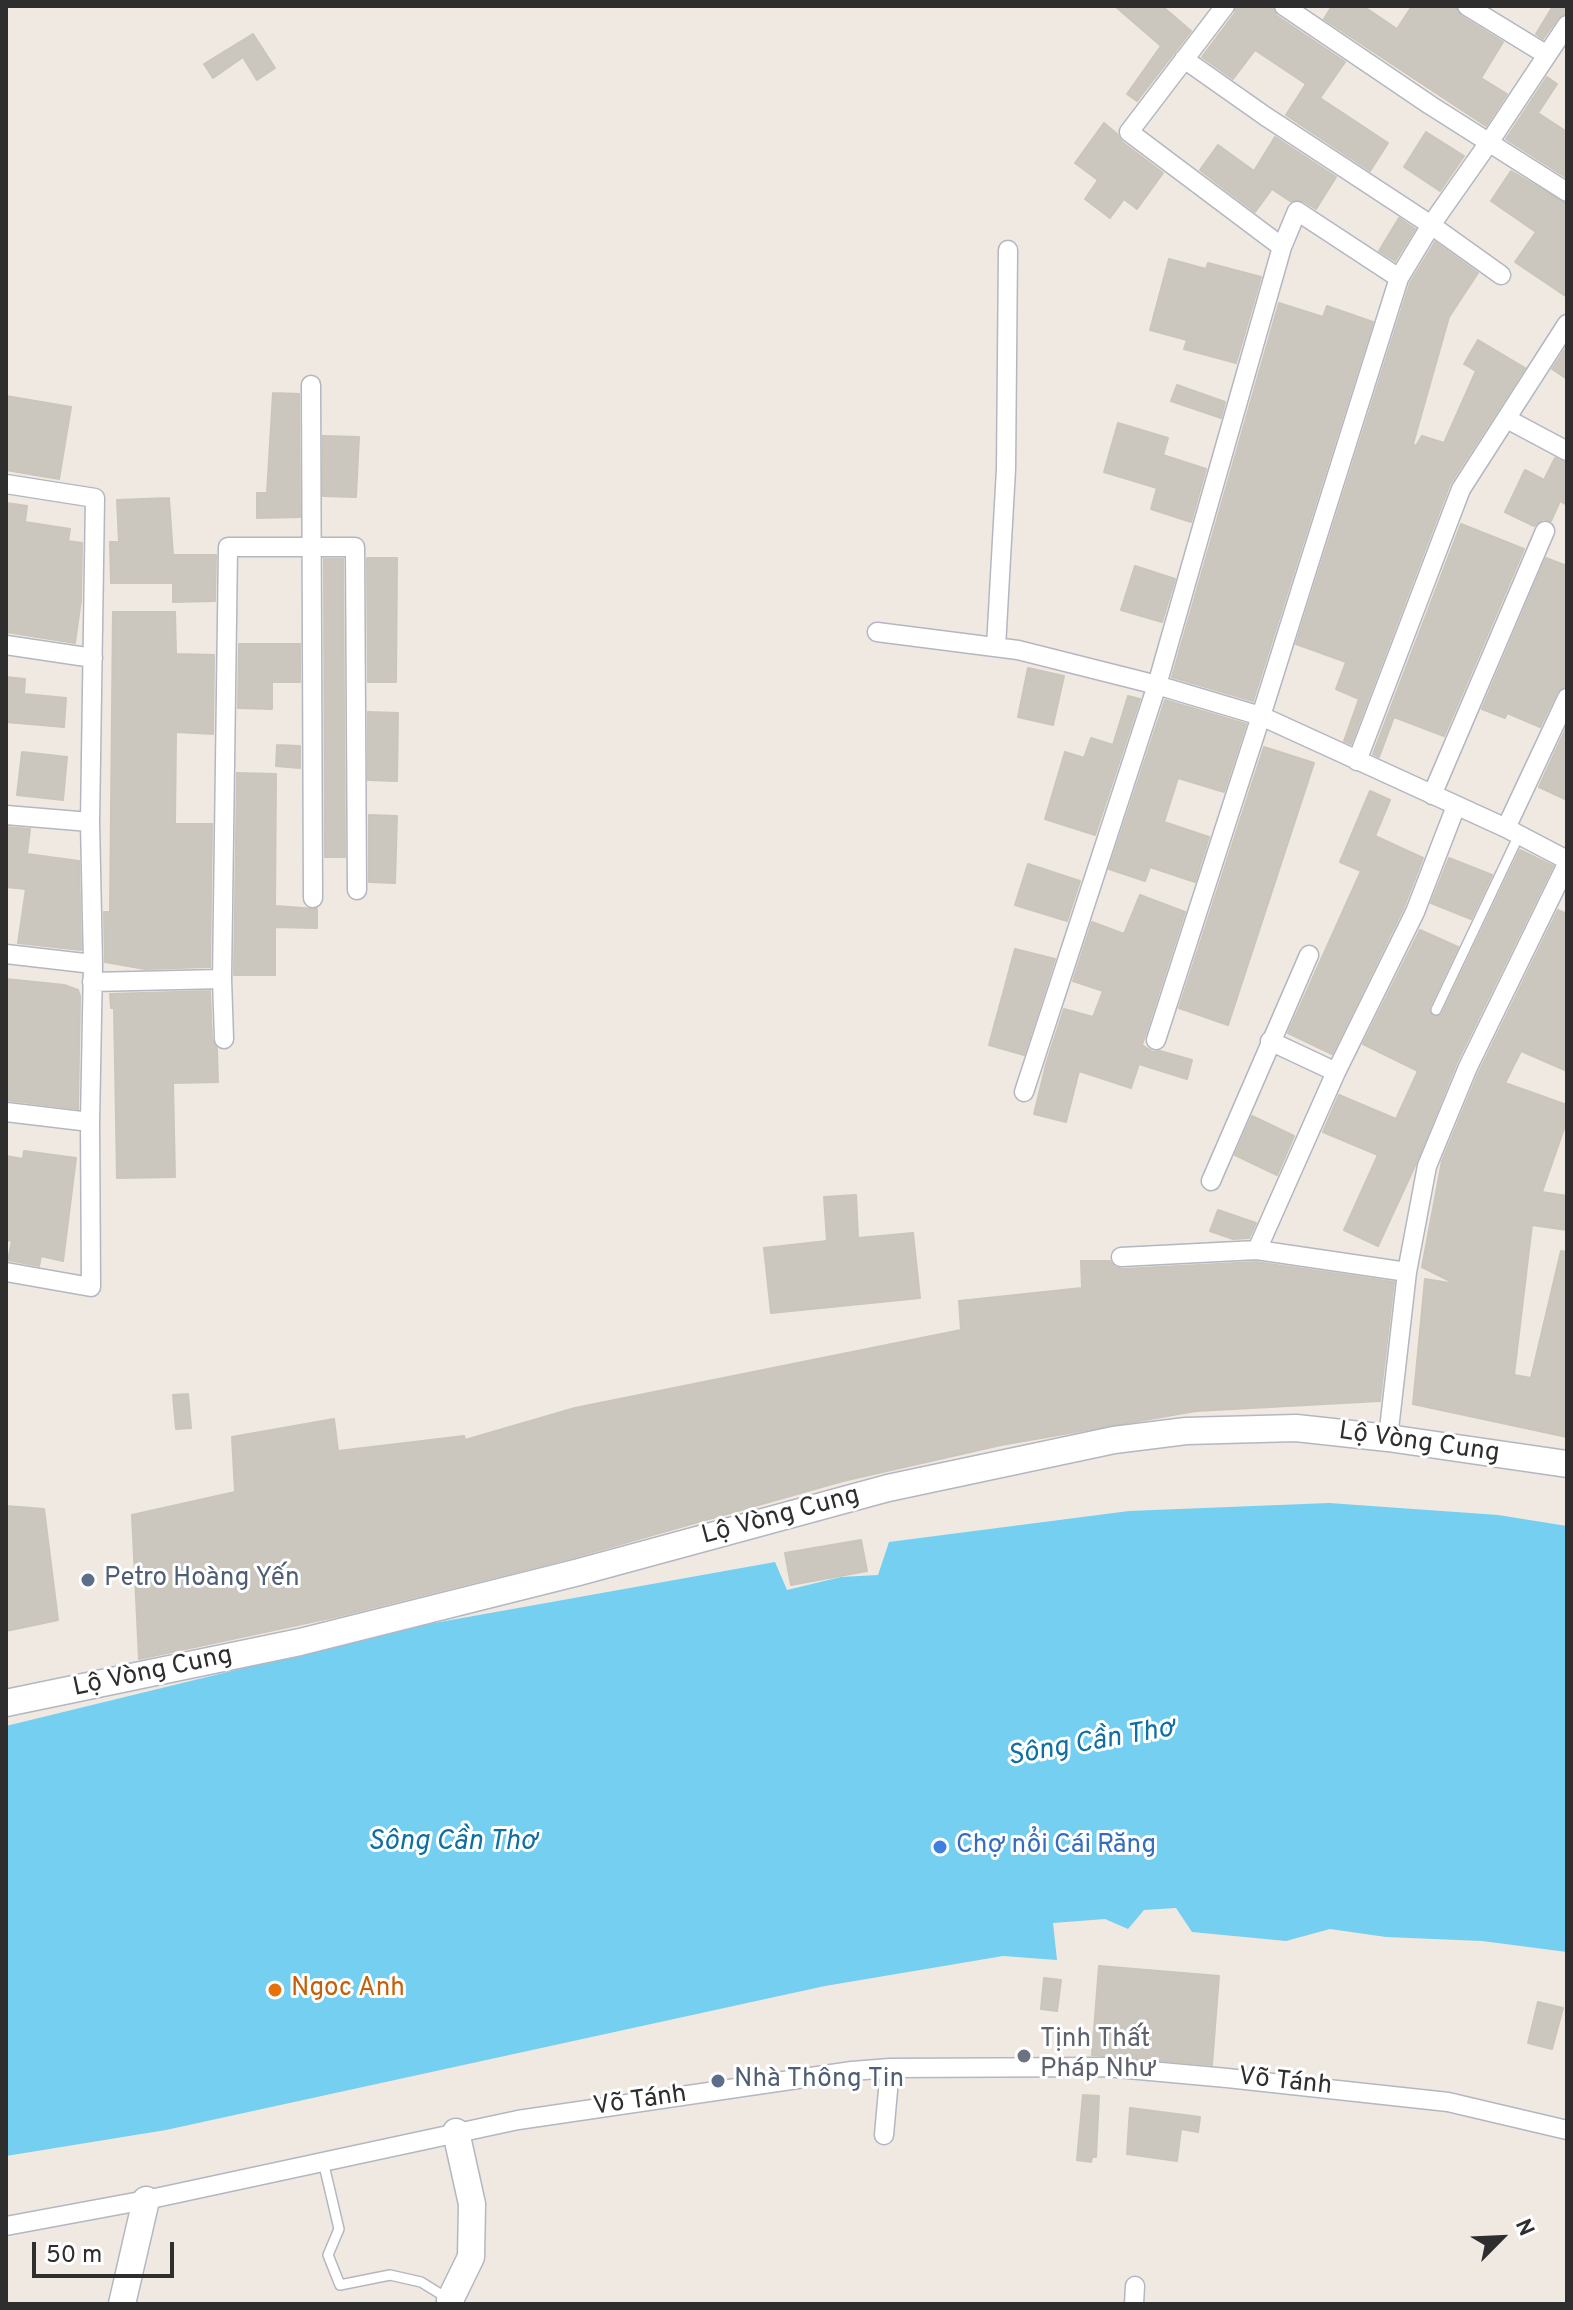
<!DOCTYPE html>
<meta charset="utf-8">
<style>
body{margin:0}
#map{position:relative;width:1573px;height:2310px;overflow:hidden;background:#efe9e1;font-family:Overpass,sans-serif}
canvas{display:block}
.frame{position:absolute;inset:0;border:8px solid #2e2e2e;pointer-events:none}
.north{position:absolute;left:1461px;top:2198px;width:80px;height:80px;-webkit-text-stroke:6px #fff;paint-order:stroke;rotate:66deg;font-size:22px;font-weight:700;line-height:32px;text-align:center;color:#2e2e2e}
.north::after{content:'';display:block;margin:auto;width:28px;height:36px;background:#2e2e2e;clip-path:polygon(50% 0,100% 100%,50% 72%,0 100%)}
.scale{position:absolute;left:32px;top:2242px;width:142px;height:36px;box-sizing:border-box;border:4px solid #2e2e2e;border-top:0;padding-left:10px;font-size:24px;line-height:28px;white-space:nowrap;color:#2e2e2e;-webkit-text-stroke:6px #fff;paint-order:stroke}
</style>
<div id="map">
<canvas width="1573" height="2310"></canvas>
<div class="frame"></div>
<div class="north">N</div>
<div class="scale">50 m</div>
</div>
<script>
const ctx = document.querySelector('canvas').getContext('2d');
ctx.lineJoin = 'round';
function fillPath(path, color) { ctx.fillStyle = color; ctx.fill(path, 'evenodd'); }
const toPath = rows => new Path2D(rows.map(r => 'M' + r).join(''));
function stroke(path, color, width, dash) { ctx.strokeStyle = color; ctx.lineWidth = width; ctx.lineCap = dash ? 'butt' : 'round'; ctx.setLineDash(dash || []); ctx.stroke(path); }
function label(font, color, halo, rows, align = 'center') {
  ctx.font = font + ' Overpass,sans-serif'; ctx.lineWidth = 6; ctx.setLineDash([]); ctx.textBaseline = 'middle'; ctx.strokeStyle = halo; ctx.fillStyle = color; for (const [text, x, y, turn = 0] of rows) {
    ctx.save(); ctx.translate(x, y); ctx.rotate((+turn || 0) * Math.PI / 180); ctx.textAlign = isNaN(turn) ? turn : align; if (halo) ctx.strokeText(text, 0, 0); ctx.fillText(text, 0, 0); ctx.restore();
  }
}
const water = toPath([
 [1329,1503,1498,1515,1567,1526,1567,1952,1482,1941,1386,1937,1330,1929,1286,1941,1192,1932,1176,1908,1144,1910,1128,1929,1105,1919,1053,1923,1057,1960,1003,1956,825,1986,166,2130,6,2156,6,1726,412,1627,775,1562,787,1590,841,1577,878,1575,889,1542,1129,1511]
]);
const building = toPath([
 [1115,6,1162,6,1191,31,1137,101,1127,94,1161,46,1115,6],
 [1237,6,1272,6,1277,16,1345,62,1320,98,1388,143,1370,171,1286,115,1306,84,1255,50,1233,79,1202,57,1235,13,1237,6],
 [1332,6,1363,6,1397,29,1412,6,1455,6,1461,16,1503,42,1481,78,1507,94,1486,126,1324,19,1332,6],
 [1553,6,1567,6,1567,13,1558,18,1543,39,1536,34,1553,6],
 [253,34,275,68,257,80,243,57,213,78,204,64,253,34],
 [1547,77,1557,84,1538,113,1567,132,1567,178,1506,139,1547,77],
 [1104,123,1117,134,1122,142,1163,173,1137,209,1124,199,1110,218,1085,199,1098,180,1075,163,1104,123],
 [1426,132,1464,156,1440,191,1404,167,1426,132],
 [1275,137,1336,177,1316,209,1303,201,1290,201,1272,189,1255,212,1200,170,1218,145,1254,171,1275,137],
 [1511,171,1567,204,1567,297,1515,262,1536,232,1491,201,1511,171],
 [1399,218,1415,229,1395,261,1379,251,1399,218],
 [1435,242,1478,273,1449,317,1413,444,1416,446,1422,436,1444,443,1476,371,1464,364,1478,340,1525,368,1450,484,1351,744,1344,741,1359,699,1336,689,1346,662,1296,644,1410,283,1435,242],
 [1169,259,1206,269,1208,263,1261,277,1236,363,1184,349,1187,340,1150,330,1169,259],
 [1279,303,1323,317,1327,306,1373,322,1253,701,1172,677,1279,303],
 [1567,346,1567,379,1552,369,1567,346],
 [1177,385,1225,402,1221,418,1171,401,1177,385],
 [273,393,299,394,300,517,257,518,257,493,267,493,273,393],
 [6,396,71,407,59,479,6,470,6,396],
 [1118,423,1168,438,1163,455,1206,469,1191,522,1151,509,1157,488,1104,472,1118,423],
 [323,436,359,437,356,497,323,496,323,436],
 [1555,458,1567,463,1567,505,1560,501,1551,521,1543,519,1534,526,1505,512,1525,470,1544,480,1555,458],
 [169,498,173,555,216,555,215,601,173,602,173,583,111,583,110,542,119,542,117,500,169,498],
 [6,503,27,506,25,522,70,529,68,541,82,543,81,600,75,643,6,632,6,503],
 [1461,524,1524,549,1444,736,1394,717,1379,757,1373,754,1461,524],
 [367,558,397,558,396,682,368,682,367,558],
 [1546,558,1567,566,1567,686,1557,692,1540,727,1507,713,1505,718,1482,709,1546,558],
 [324,559,343,559,345,857,325,857,324,559],
 [1135,566,1175,579,1162,622,1121,610,1135,566],
 [113,612,175,612,176,654,214,655,213,734,176,732,175,824,212,824,210,967,145,969,105,962,104,912,110,912,113,612],
 [239,644,300,644,300,682,272,682,272,709,238,708,239,644],
 [1028,668,1064,676,1053,725,1018,717,1028,668],
 [6,677,25,679,24,694,66,698,64,727,6,722,6,677],
 [1128,696,1140,699,1095,835,1045,819,1065,752,1084,758,1091,738,1113,745,1128,696],
 [1165,700,1246,724,1224,792,1178,778,1164,822,1209,837,1195,882,1150,867,1145,881,1109,869,1165,700],
 [368,712,398,713,397,781,368,780,368,712],
 [1567,726,1567,800,1539,787,1567,726],
 [277,745,300,746,300,768,276,766,277,745],
 [1264,747,1314,763,1228,1025,1179,1008,1264,747],
 [22,752,67,757,63,800,17,795,22,752],
 [237,773,276,774,275,906,317,909,317,928,275,927,275,975,234,975,237,773],
 [1370,791,1390,800,1375,836,1423,858,1404,907,1332,1054,1288,1033,1361,871,1340,862,1370,791],
 [369,815,397,816,395,883,369,882,369,815],
 [6,827,30,829,27,854,79,861,81,950,18,943,26,889,6,887,6,827],
 [1520,850,1553,866,1457,1062,1414,1168,1378,1246,1344,1230,1378,1155,1323,1132,1339,1095,1396,1119,1418,1071,1363,1044,1420,930,1458,947,1429,1008,1432,1016,1437,1017,1442,1014,1520,850],
 [1449,858,1492,875,1471,919,1431,903,1449,858],
 [1028,864,1080,881,1067,921,1015,905,1028,864],
 [1140,895,1185,912,1142,1045,1153,1052,1160,1051,1192,1060,1187,1079,1139,1064,1131,1088,1079,1071,1066,1122,1034,1114,1047,1061,1064,1009,1093,1017,1103,991,1073,981,1092,922,1124,934,1140,895],
 [1558,910,1567,914,1567,1071,1521,1051,1505,1083,1567,1105,1567,1120,1542,1192,1567,1196,1567,1230,1532,1225,1514,1375,1531,1378,1561,1251,1567,1252,1567,1437,1413,1404,1425,1279,1456,1284,1422,1267,1442,1161,1479,1072,1558,910],
 [1015,949,1055,959,1024,1055,989,1045,1015,949],
 [6,979,64,985,78,990,80,996,78,1109,6,1100,6,979],
 [210,991,212,1039,217,1049,218,1082,173,1083,175,1177,117,1178,114,1008,111,1008,110,994,210,991],
 [1252,1116,1294,1136,1277,1175,1235,1155,1252,1116],
 [24,1151,76,1158,63,1261,41,1256,39,1266,8,1260,12,1241,6,1240,6,1156,23,1159,24,1151],
 [856,1195,858,1238,913,1233,920,1298,771,1313,764,1248,827,1241,824,1197,856,1195],
 [1218,1210,1256,1223,1249,1238,1233,1239,1210,1231,1218,1210],
 [1081,1261,1110,1261,1115,1267,1122,1269,1256,1262,1394,1282,1380,1401,1196,1411,1001,1445,843,1481,575,1557,335,1617,139,1659,132,1515,235,1492,232,1437,334,1419,338,1451,464,1436,465,1440,575,1408,961,1330,959,1301,1082,1288,1081,1261],
 [188,1394,191,1428,176,1429,173,1395,188,1394],
 [6,1506,44,1509,58,1620,6,1631,6,1506],
 [861,1540,867,1571,791,1585,785,1553,861,1540],
 [1099,1966,1219,1976,1212,2065,1092,2055,1099,1966],
 [1044,1978,1061,1980,1057,2011,1041,2009,1044,1978],
 [1538,2002,1563,2008,1552,2049,1528,2043,1538,2002],
 [1083,2095,1099,2096,1096,2157,1092,2157,1091,2162,1077,2160,1083,2095],
 [1130,2108,1200,2117,1198,2132,1181,2129,1177,2161,1127,2154,1130,2108]
]);
const lane = toPath([
 [1436,1010,1519,835],
 [323,2161,339,2229,328,2255,340,2285,390,2275,421,2282,447,2298]
]);
const street = toPath([
 [1284,6,1430,105,1567,192],
 [1467,6,1547,55],
 [1184,59,1265,116,1431,225,1501,275],
 [1282,247,1297,211,1399,278],
 [311,385,313,898],
 [1507,419,1567,451],
 [6,484,95,498,90,822,93,964,90,1122,91,1287,6,1272],
 [877,632,1018,650,1157,685,1261,716,1506,828,1567,860],
 [6,645,93,658],
 [996,647,1006,469,1008,250],
 [1357,761,1461,489,1567,324],
 [1432,795,1545,531],
 [6,815,90,822],
 [1506,828,1567,698],
 [6,954,93,964],
 [92,982,222,979],
 [224,1039,222,979,228,547,355,547,357,890],
 [1156,1040,1261,716,1399,278,1431,225,1490,141,1567,25],
 [1270,1041,1336,1072],
 [1024,1092,1157,685,1282,247,1129,132,1225,6],
 [6,1112,90,1122],
 [1211,1181,1309,955],
 [1257,1250,1336,1072,1415,912,1456,806],
 [1121,1257,1257,1250,1407,1272],
 [1388,1438,1407,1272,1427,1166,1468,1067,1567,864],
 [884,2135,890,2068],
 [6,2226,146,2200,518,2120,852,2071,890,2068,1106,2067,1227,2078,1448,2102,1567,2130],
 [1134,2304,1135,2286]
]);
const secondary = toPath([
 [6,1703,300,1642,579,1572,888,1488,1114,1440,1186,1431,1296,1428,1388,1438,1567,1464],
 [122,2304,146,2200],
 [451,2304,450,2300,471,2257,472,2204,456,2132]
]);
const markers = [
 [88,1580,8,"#5c6f8a"],
 [940,1847,8,"#3f7fe0"],
 [275,1990,8,"#e8710a"],
 [1024,2056,8,"#6b7280"],
 [718,2081,8,"#5c6f8a"]
];
const streetNames = [
 ["Lộ Vòng Cung",1419,1444,8],
 ["Lộ Vòng Cung",781,1517,-15],
 ["Lộ Vòng Cung",153,1673,-12],
 ["Võ Tánh",1285,2083,6],
 ["Võ Tánh",640,2102,-8]
];
const serviceNames = [
 ["Petro Hoàng Yến",104,1580],
 ["Nhà Thông Tin",734,2081]
];
const shopNames = [
 ["Chợ nổi Cái Răng",956,1847]
];
const foodNames = [
 ["Ngoc Anh",291,1990]
];
const worshipNames = [
 ["Tịnh Thất",1040,2041],
 ["Pháp Như",1040,2071]
];
const waterNames = [
 ["Sông Cần Thơ",1092,1744,-10],
 ["Sông Cần Thơ",453,1843]
];
fillPath(water, '#75cff0');
fillPath(building, '#cbc7bf');
stroke(building, '#cbc5ba', 2);
stroke(lane, '#b4b7c1', 12);
stroke(street, '#b4b7c1', 21);
stroke(secondary, '#b4b7c1', 29);
stroke(lane, '#fff', 9);
stroke(street, '#fff', 18);
stroke(secondary, '#fff', 26);
for (const [x, y, r, color] of markers) { const dot = new Path2D(); dot.arc(x, y, r, 0, 2 * Math.PI); ctx.fillStyle = color; ctx.fill(dot); stroke(dot, '#fff', 3); }
label('26px', '#2e2e2e', '#fff', streetNames);
label('26px', '#4e5e75', '#fff', serviceNames, 'left');
label('26px', '#366cbe', '#fff', shopNames, 'left');
label('26px', '#c56008', '#fff', foodNames, 'left');
label('26px', '#5b616d', '#fff', worshipNames, 'left');
label('italic 28px', '#0d6fa3', '#fff', waterNames);
</script>
